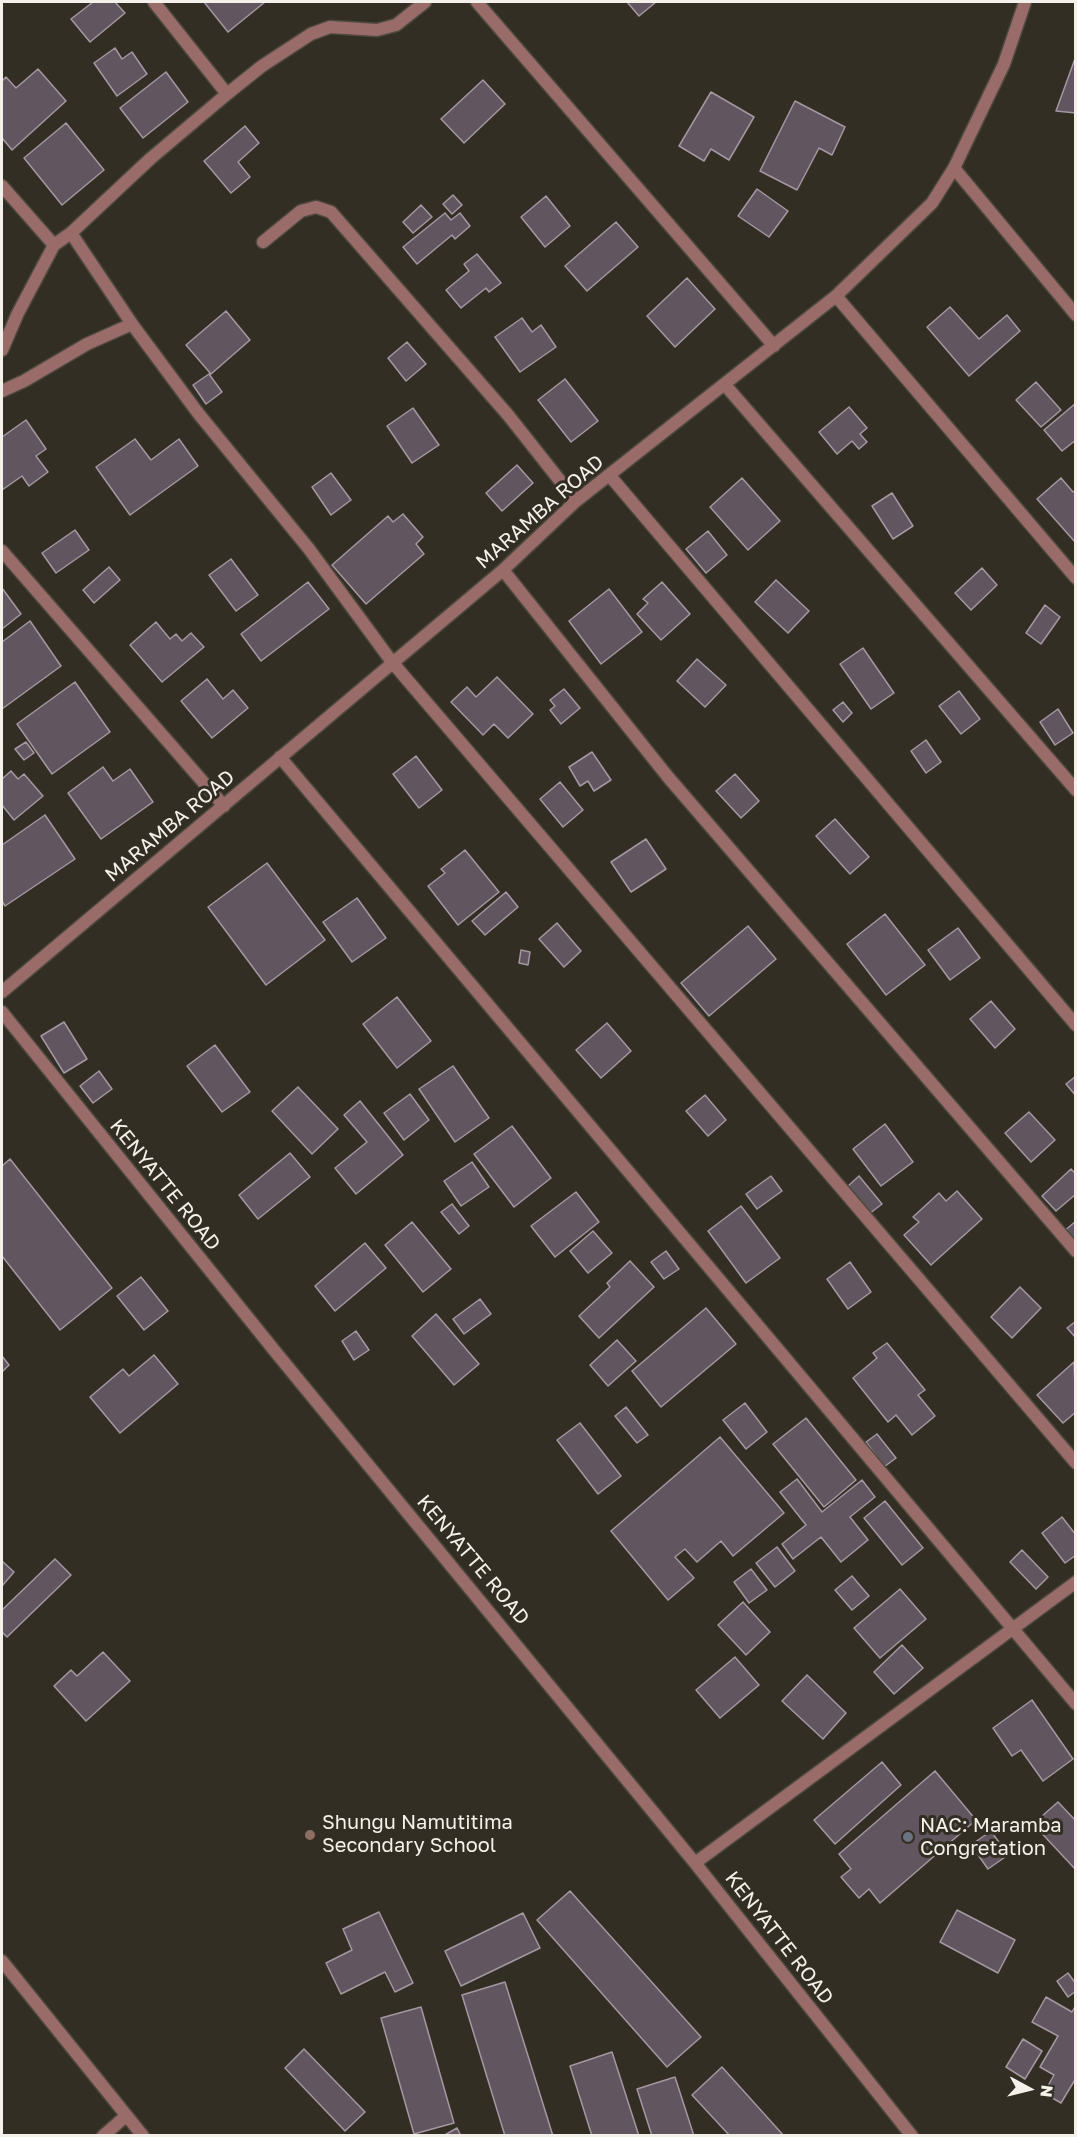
<!DOCTYPE html>
<style>
body{margin:0}
#map{position:relative;width:1077px;height:2137px;overflow:hidden;background:#332e23;font-family:"Golos Text",sans-serif}
canvas{display:block}
.frame{position:absolute;inset:0;border:3px solid #f4f1ea;pointer-events:none}
.north{position:absolute;left:999px;top:2059px;width:60px;height:60px;-webkit-text-stroke:4px #332e23;paint-order:stroke;rotate:97deg;font-size:16px;font-weight:700;line-height:24px;text-align:center;color:#f4f1ea}
.north::after{content:'';display:block;margin:auto;width:21px;height:27px;background:#f4f1ea;clip-path:polygon(50% 0,100% 100%,50% 72%,0 100%)}
</style>
<div id="map">
<canvas width="1077" height="2137"></canvas>
<div class="frame"></div>
<div class="north">N</div>
</div>
<script>
const ctx = document.querySelector('canvas').getContext('2d');
ctx.lineJoin = 'round';
function fillPath(path, color) { ctx.fillStyle = color; ctx.fill(path, 'evenodd'); }
const toPath = rows => new Path2D(rows.map(r => 'M' + r).join(''));
function stroke(path, color, width, dash) { ctx.strokeStyle = color; ctx.lineWidth = width; ctx.lineCap = dash ? 'butt' : 'round'; ctx.setLineDash(dash || []); ctx.stroke(path); }
function label(font, color, halo, rows, align = 'center') {
  ctx.font = font + ' "Golos Text",sans-serif'; ctx.lineWidth = 6; ctx.setLineDash([]); ctx.textBaseline = 'middle'; ctx.strokeStyle = halo; ctx.fillStyle = color; for (const [text, x, y, turn = 0] of rows) {
    ctx.save(); ctx.translate(x, y); ctx.rotate((+turn || 0) * Math.PI / 180); ctx.textAlign = isNaN(turn) ? turn : align; if (halo) ctx.strokeText(text, 0, 0); ctx.fillText(text, 0, 0); ctx.restore();
  }
}
const building = toPath([
 [93,2,115,2,125,13,90,42,71,19,93,2],
 [204,2,265,2,228,32,204,2],
 [627,2,656,2,639,16,627,2],
 [115,48,122,59,132,52,147,74,117,96,94,63,115,48],
 [1076,56,1076,113,1056,111,1076,56],
 [38,69,66,101,12,150,2,138,2,81,6,77,16,88,38,69],
 [166,72,188,102,143,138,120,108,166,72],
 [483,80,505,104,464,143,441,119,483,80],
 [711,92,754,117,729,160,711,149,704,161,679,146,711,92],
 [795,101,845,127,832,155,819,148,797,190,760,171,795,101],
 [66,123,104,170,62,205,24,158,66,123],
 [245,126,259,143,238,162,250,177,231,193,204,161,245,126],
 [757,189,788,211,769,237,738,216,757,189],
 [453,195,462,205,452,214,443,204,453,195],
 [546,196,570,226,545,247,521,217,546,196],
 [421,205,432,217,413,233,403,222,421,205],
 [445,213,451,220,460,213,470,226,455,239,452,235,417,264,403,247,445,213],
 [616,222,638,247,587,291,565,266,616,222],
 [477,254,501,283,489,292,486,288,461,308,446,290,469,271,464,264,477,254],
 [687,278,715,309,675,347,647,316,687,278],
 [950,307,979,339,1007,315,1020,331,969,376,927,327,950,307],
 [226,311,250,340,211,374,186,345,226,311],
 [522,318,532,332,541,325,556,347,520,372,495,337,522,318],
 [407,342,426,364,406,381,388,358,407,342],
 [209,374,222,392,206,404,193,385,209,374],
 [565,379,598,421,571,442,538,400,565,379],
 [1036,382,1061,410,1041,427,1016,400,1036,382],
 [1076,403,1076,440,1062,451,1044,430,1076,403],
 [849,407,867,428,860,434,867,442,859,449,852,441,837,454,819,432,849,407],
 [413,408,439,445,412,463,387,426,413,408],
 [26,420,46,449,36,456,48,472,29,486,22,476,2,490,2,437,26,420],
 [135,439,151,460,179,439,198,466,130,515,96,467,135,439],
 [517,465,533,483,502,511,486,493,517,465],
 [331,473,351,500,331,515,312,487,331,473],
 [742,478,780,521,748,550,710,507,742,478],
 [1061,478,1073,492,1076,490,1075,542,1037,499,1061,478],
 [892,493,913,526,893,539,872,506,892,493],
 [403,514,423,537,416,544,424,554,366,604,332,565,388,516,393,522,403,514],
 [75,530,89,550,56,573,42,553,75,530],
 [708,531,727,555,706,573,686,549,708,531],
 [231,559,258,595,236,611,209,575,231,559],
 [109,567,120,580,94,603,83,590,109,567],
 [982,568,997,585,971,610,955,593,982,568],
 [776,580,809,611,788,633,755,602,776,580],
 [308,582,329,609,261,661,241,634,308,582],
 [662,582,690,614,661,640,637,614,648,603,643,599,662,582],
 [2,588,21,614,2,629,2,588],
 [609,589,642,632,601,664,569,621,609,589],
 [1045,605,1060,617,1041,644,1026,633,1045,605],
 [30,621,61,666,2,709,2,642,30,621],
 [156,622,170,639,176,634,182,641,191,633,204,647,162,682,130,645,156,622],
 [863,648,894,693,871,709,840,664,863,648],
 [697,659,726,685,705,707,677,681,697,659],
 [497,677,533,714,508,738,494,724,483,735,451,702,467,687,476,697,497,677],
 [207,679,223,699,233,690,248,708,212,738,181,701,207,679],
 [75,682,110,732,52,774,17,724,75,682],
 [564,689,580,708,561,724,550,710,555,706,550,700,564,689],
 [959,691,980,719,961,734,939,706,959,691],
 [843,702,852,713,843,722,833,710,843,702],
 [1058,709,1073,733,1055,745,1040,722,1058,709],
 [926,740,941,762,926,773,911,751,926,740],
 [26,742,34,753,24,760,15,749,26,742],
 [592,752,611,780,594,791,588,781,580,786,569,767,592,752],
 [416,756,442,790,419,808,393,774,416,756],
 [103,767,113,781,130,769,153,802,101,839,68,793,103,767],
 [11,771,18,779,24,774,43,796,14,820,2,805,2,779,11,771],
 [735,774,759,801,741,818,716,791,735,774],
 [560,782,583,810,563,827,540,799,560,782],
 [45,815,75,859,5,906,2,901,2,845,45,815],
 [835,819,869,857,850,874,816,836,835,819],
 [646,839,666,869,631,892,611,862,646,839],
 [465,850,499,892,458,925,428,886,445,873,441,869,465,850],
 [267,863,325,940,266,985,208,907,267,863],
 [506,892,518,907,485,935,472,921,506,892],
 [357,898,386,938,352,962,323,922,357,898],
 [885,914,925,965,886,995,847,944,885,914],
 [557,923,581,951,564,967,539,939,557,923],
 [748,926,776,959,709,1016,681,983,748,926],
 [958,928,980,958,950,980,928,950,958,928],
 [521,950,530,952,528,965,519,963,521,950],
 [397,997,431,1041,397,1068,363,1024,397,997],
 [991,1001,1015,1029,995,1048,970,1019,991,1001],
 [64,1022,87,1059,64,1073,41,1036,64,1022],
 [607,1023,631,1051,601,1078,576,1050,607,1023],
 [215,1045,250,1092,222,1112,187,1066,215,1045],
 [453,1066,489,1118,455,1142,419,1089,453,1066],
 [99,1071,112,1089,93,1103,80,1086,99,1071],
 [1076,1076,1076,1096,1066,1084,1076,1076],
 [298,1087,338,1129,312,1154,272,1111,298,1087],
 [410,1094,429,1120,404,1140,384,1113,410,1094],
 [705,1095,726,1120,708,1136,686,1111,705,1095],
 [360,1101,403,1155,356,1194,335,1168,367,1142,344,1115,360,1101],
 [1029,1112,1055,1140,1031,1162,1005,1133,1029,1112],
 [885,1124,913,1162,881,1186,853,1149,885,1124],
 [512,1126,551,1178,514,1207,474,1154,512,1126],
 [290,1153,310,1177,258,1219,239,1195,290,1153],
 [10,1159,112,1288,60,1330,2,1256,2,1166,10,1159],
 [472,1162,489,1187,461,1206,444,1181,472,1162],
 [1071,1169,1076,1174,1076,1194,1056,1211,1042,1196,1071,1169],
 [771,1176,782,1191,757,1209,746,1194,771,1176],
 [859,1176,882,1204,869,1214,847,1187,859,1176],
 [957,1191,982,1219,931,1265,904,1235,919,1222,913,1217,939,1193,946,1201,957,1191],
 [576,1192,599,1222,555,1257,531,1226,576,1192],
 [452,1204,469,1226,459,1234,441,1212,452,1204],
 [741,1206,780,1258,746,1283,708,1231,741,1206],
 [1076,1221,1076,1246,1063,1232,1076,1221],
 [412,1222,451,1269,423,1292,385,1245,412,1222],
 [593,1231,612,1253,588,1273,570,1251,593,1231],
 [365,1243,386,1268,335,1311,315,1286,365,1243],
 [666,1251,679,1269,664,1279,651,1262,666,1251],
 [630,1261,654,1287,599,1338,579,1316,610,1287,607,1283,630,1261],
 [850,1262,871,1292,848,1309,827,1279,850,1262],
 [141,1277,168,1311,144,1330,117,1296,141,1277],
 [1020,1287,1041,1308,1012,1338,991,1317,1020,1287],
 [480,1299,491,1314,464,1334,453,1319,480,1299],
 [706,1308,736,1344,661,1407,632,1371,706,1308],
 [436,1314,479,1364,454,1385,412,1336,436,1314],
 [1076,1321,1076,1338,1067,1328,1076,1321],
 [356,1331,369,1350,354,1360,342,1341,356,1331],
 [617,1340,636,1361,608,1386,590,1365,617,1340],
 [887,1343,925,1390,918,1395,935,1416,912,1435,896,1415,888,1422,853,1378,877,1358,873,1353,887,1343],
 [154,1355,178,1384,120,1433,90,1397,123,1369,129,1376,154,1355],
 [2,1356,9,1365,2,1372,2,1356],
 [1074,1362,1076,1412,1063,1423,1037,1395,1074,1362],
 [745,1403,767,1432,746,1449,723,1420,745,1403],
 [626,1407,648,1435,637,1443,615,1416,626,1407],
 [806,1418,856,1480,824,1507,773,1444,806,1418],
 [580,1423,621,1476,598,1494,557,1440,580,1423],
 [877,1434,896,1458,884,1467,866,1442,877,1434],
 [720,1437,784,1513,733,1556,721,1541,697,1562,685,1549,675,1557,694,1578,668,1600,611,1531,720,1437],
 [797,1479,822,1512,862,1480,875,1497,850,1517,868,1540,841,1562,821,1537,793,1559,782,1544,806,1525,780,1492,797,1479],
 [885,1501,923,1548,902,1565,864,1518,885,1501],
 [1062,1517,1076,1535,1076,1555,1065,1563,1042,1533,1062,1517],
 [777,1547,795,1571,775,1587,756,1563,777,1547],
 [1022,1550,1048,1577,1036,1589,1010,1562,1022,1550],
 [55,1559,71,1575,7,1637,2,1632,2,1610,55,1559],
 [2,1561,14,1572,2,1586,2,1561],
 [751,1569,767,1590,749,1603,734,1582,751,1569],
 [852,1576,869,1596,852,1610,835,1590,852,1576],
 [900,1589,926,1619,880,1658,854,1628,900,1589],
 [743,1602,770,1632,746,1655,718,1625,743,1602],
 [902,1645,923,1668,894,1694,874,1672,902,1645],
 [103,1652,130,1681,86,1721,54,1686,71,1670,77,1676,103,1652],
 [735,1657,759,1685,720,1718,696,1690,735,1657],
 [807,1675,846,1713,823,1739,782,1701,807,1675],
 [1032,1700,1073,1759,1043,1781,1021,1750,1012,1756,993,1728,1032,1700],
 [882,1762,901,1785,835,1844,814,1820,882,1762],
 [935,1771,976,1820,880,1903,869,1889,859,1898,841,1877,851,1869,839,1854,935,1771],
 [1058,1802,1076,1821,1076,1870,1033,1824,1058,1802],
 [991,1831,1008,1855,988,1869,971,1845,991,1831],
 [570,1891,701,2037,667,2067,537,1920,570,1891],
 [957,1910,1015,1940,998,1973,940,1942,957,1910],
 [379,1912,413,1983,395,1992,385,1972,341,1994,326,1963,352,1950,343,1929,379,1912],
 [523,1913,540,1948,461,1986,445,1951,523,1913],
 [1068,1973,1076,1984,1076,1991,1068,1997,1057,1981,1068,1973],
 [505,1982,553,2136,505,2136,462,1995,505,1982],
 [1046,1997,1072,2012,1076,2005,1076,2078,1061,2103,1044,2093,1054,2075,1040,2067,1058,2036,1032,2022,1046,1997],
 [421,2007,454,2123,414,2134,381,2018,421,2007],
 [1023,2039,1042,2051,1025,2079,1006,2067,1023,2039],
 [304,2049,365,2112,345,2131,285,2068,304,2049],
 [612,2052,639,2136,592,2136,570,2066,612,2052],
 [722,2067,784,2136,730,2136,692,2095,722,2067],
 [675,2077,694,2136,652,2136,637,2089,675,2077],
 [457,2128,461,2136,443,2136,457,2128]
]);
const street = toPath([
 [154,2,227,94],
 [477,2,774,346],
 [954,168,1076,315],
 [2,186,54,245],
 [71,233,132,324,198,413,309,549,392,662,1076,1463],
 [263,242,301,211,316,207,331,212,508,415,576,501],
 [836,296,1076,578],
 [2,350,18,313,54,245,71,233,150,159,227,94,262,66,311,34,330,27,377,30,396,25,425,2],
 [726,386,1076,790],
 [2,391,24,381,87,344,132,324],
 [610,476,1076,1025],
 [2,551,224,806],
 [503,570,668,777,1076,1251],
 [280,757,1076,1704],
 [2,992,503,570,576,501,836,296,932,203,954,168,1004,64,1025,2],
 [2,1012,278,1355,695,1863,912,2136],
 [695,1863,1076,1582],
 [2,1961,143,2136],
 [103,2136,126,2116]
]);
const markers = [
 [310,1835,6,"#8d6e63"],
 [908,1837,6,"#6b7280"]
];
const streetNames = [
 ["MARAMBA ROAD",540,512,-41],
 ["MARAMBA ROAD",170,826,-40],
 ["KENYATTE ROAD",165,1185,51],
 ["KENYATTE ROAD",473,1560,50],
 ["KENYATTE ROAD",779,1938,52]
];
const poiNames = [
 ["Shungu Namutitima",322,1823],
 ["Secondary School",322,1846],
 ["NAC: Maramba",920,1826],
 ["Congretation",920,1849]
];
fillPath(building, '#61565f');
stroke(building, '#a497a2', 1.5);
stroke(street, '#4e493f', 15);
stroke(street, '#996c6a', 12);
for (const [x, y, r, color] of markers) { const dot = new Path2D(); dot.arc(x, y, r, 0, 2 * Math.PI); ctx.fillStyle = color; ctx.fill(dot); stroke(dot, '#332e23', 2); }
label('20px', '#f4f1ea', '#332e23', streetNames);
label('20px', '#f4f1ea', '#332e23', poiNames, 'left');
</script>
